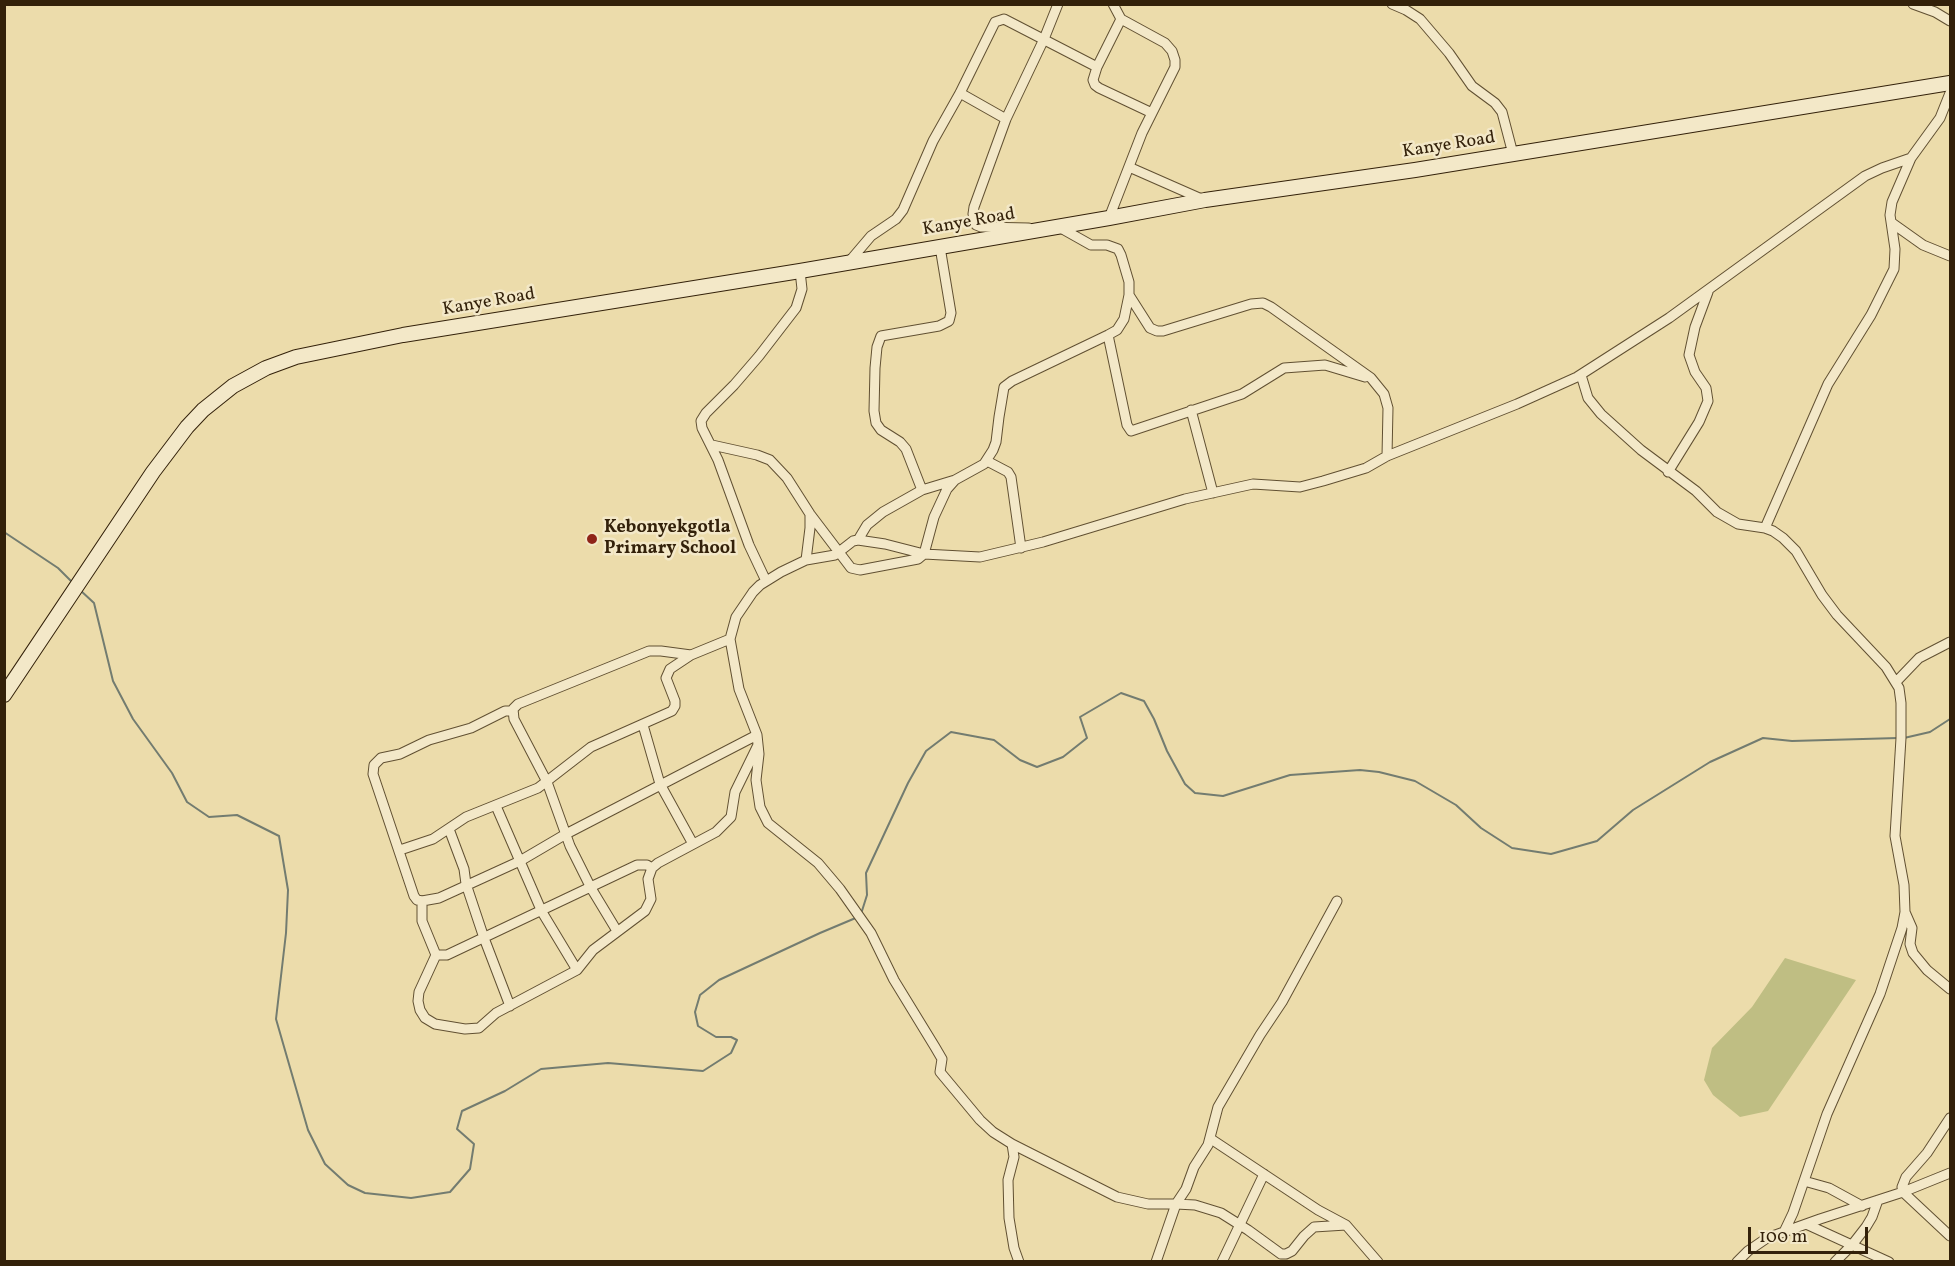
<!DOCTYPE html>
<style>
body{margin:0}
#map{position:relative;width:1955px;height:1266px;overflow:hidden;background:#ecdcab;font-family:Vollkorn,serif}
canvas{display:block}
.frame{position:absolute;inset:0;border:6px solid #33210a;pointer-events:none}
.scale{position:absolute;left:1748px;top:1227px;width:120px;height:27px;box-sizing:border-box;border:3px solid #33210a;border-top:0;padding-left:8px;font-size:18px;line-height:21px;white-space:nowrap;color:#33210a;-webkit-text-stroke:4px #f3e8c8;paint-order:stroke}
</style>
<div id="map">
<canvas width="1955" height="1266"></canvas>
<div class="frame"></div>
<div class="scale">100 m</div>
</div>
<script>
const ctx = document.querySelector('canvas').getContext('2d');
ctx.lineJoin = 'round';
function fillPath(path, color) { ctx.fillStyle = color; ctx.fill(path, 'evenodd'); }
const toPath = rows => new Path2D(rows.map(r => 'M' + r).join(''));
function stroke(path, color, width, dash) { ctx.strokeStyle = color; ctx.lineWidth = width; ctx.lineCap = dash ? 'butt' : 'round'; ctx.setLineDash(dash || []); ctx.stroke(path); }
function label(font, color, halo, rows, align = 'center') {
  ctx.font = font + ' Vollkorn,serif'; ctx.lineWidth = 5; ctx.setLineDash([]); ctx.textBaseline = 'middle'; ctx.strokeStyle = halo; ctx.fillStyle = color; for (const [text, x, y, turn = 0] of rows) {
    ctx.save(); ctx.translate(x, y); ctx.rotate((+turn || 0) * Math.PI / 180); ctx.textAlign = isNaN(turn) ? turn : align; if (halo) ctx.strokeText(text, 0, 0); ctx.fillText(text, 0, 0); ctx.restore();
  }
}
const green = toPath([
 [1785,958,1856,980,1768,1111,1740,1117,1713,1095,1704,1080,1712,1048,1752,1007]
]);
const stream = toPath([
 [4,532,58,568,72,582],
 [80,590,94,603,113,681,133,719,172,773,187,802,209,817,237,815,279,836,288,890,286,933,276,1019,308,1130,325,1164,348,1185,365,1193,411,1198,450,1192,470,1169,474,1144,457,1129,462,1111,505,1091,541,1069,608,1063,703,1071,731,1053,737,1040,731,1037,716,1037,698,1026,695,1012,700,995,719,980,820,933,858,917],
 [1904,738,1930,732,1950,719],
 [861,914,867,895,866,873,908,783,926,751,951,732,994,740,1020,760,1037,767,1063,757,1087,738,1080,717,1121,693,1144,701,1154,719,1167,751,1185,784,1195,793,1223,796,1290,775,1360,770,1379,772,1415,781,1456,805,1481,828,1512,848,1551,854,1597,841,1633,810,1710,762,1763,738,1792,741,1898,738]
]);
const street = toPath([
 [1392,4,1406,10,1420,19,1449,53,1472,86,1495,103,1502,112,1513,154],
 [1913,4,1935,12,1950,21],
 [1121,19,1097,67,1093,80,1095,85,1099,88,1152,113],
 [960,93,1006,119],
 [1129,167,1204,200],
 [1109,218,1142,133,1175,67,1175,60,1172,51,1165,43,1121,19,1113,4],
 [1892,223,1923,245,1950,256],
 [1029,228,981,227,976,225,973,214,974,207,1006,119,1044,39,1058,4],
 [848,263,871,236,896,219,903,210,933,141,960,93,995,22,1004,19,1097,67],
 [1129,295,1150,328,1157,331,1163,331,1251,304,1263,303,1271,307,1371,378,1384,394,1388,408,1387,456],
 [1108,335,1127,425,1131,431,1242,394,1284,368,1325,365,1365,377],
 [1581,375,1588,398,1601,414,1641,450,1696,491,1717,512,1738,524,1765,528,1773,531,1783,538,1796,551,1822,595,1837,615,1886,667,1899,688,1901,703,1901,738,1895,836,1904,885,1905,912,1902,928,1880,994,1827,1114,1793,1213,1784,1232],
 [1191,410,1213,493],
 [712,445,757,455,770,460,787,478,810,514,851,568,860,570,918,559,924,554,934,517,947,489,955,480,984,464,993,450,996,442,999,417,1004,387,1012,381,1108,335,1117,330,1124,319,1129,295,1129,282,1121,255,1118,249,1107,245,1091,245,1059,227],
 [987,461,1008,472,1011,477,1021,548],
 [1668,472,1699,422,1708,401,1706,388,1695,372,1689,355,1695,327,1708,292],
 [922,490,906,449,900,442,881,430,876,423,874,411,875,368,877,347,881,336,939,326,949,321,951,313,940,247],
 [1765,528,1828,384,1871,315,1894,269,1895,249,1890,215,1892,202,1911,158,1940,118,1950,93],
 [858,540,867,525,883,512,922,490,955,480],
 [806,560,810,528,810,514],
 [766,581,749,545,718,460,702,428,701,421,706,413,734,385,759,356,796,308,802,289,800,271],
 [1896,682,1919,658,1950,642],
 [513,711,505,711,471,728,429,740,400,754,381,758,374,765,373,774,414,896,417,900,422,901,439,898,520,861,566,834,757,735],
 [643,725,660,784,693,844],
 [496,806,542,912,577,970],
 [449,829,464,869,466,884,484,938,510,1006],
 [400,850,433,839,466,817,538,788,591,747,672,711,675,706,675,701,666,678,670,669,691,655,730,639],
 [422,901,422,921,436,955,419,992,418,1001,420,1010,425,1018,435,1024,465,1029,479,1028,496,1013,577,970,593,950,645,911,651,899,648,879,652,868,658,863,716,832,731,817,735,792,758,745],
 [1905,912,1912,928,1910,944,1913,953,1927,970,1950,989],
 [617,931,591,888,570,846,547,782,514,719,513,709,518,704,649,651,661,651,691,655],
 [436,955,447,955,637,865,647,865,652,868],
 [1950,1118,1927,1153,1906,1177,1902,1187,1903,1192,1950,1236],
 [1211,1139,1318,1210,1346,1225,1378,1262],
 [1012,1144,1117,1197,1148,1204,1176,1204,1186,1189,1194,1167,1208,1145,1218,1107,1260,1035,1282,1002,1337,901],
 [1804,1181,1829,1188,1862,1206],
 [1806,1224,1889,1262],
 [1019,1262,1014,1248,1009,1218,1008,1180,1014,1157,1012,1144,993,1132,980,1120,940,1072,942,1059,935,1047,894,980,871,933,840,889,818,863,768,823,760,807,756,780,759,754,757,735,739,689,730,639,736,617,753,592,760,585,781,572,806,560,835,555,853,541,858,540,885,544,924,554,980,557,1043,542,1185,499,1253,484,1300,487,1323,481,1366,468,1387,456,1517,404,1577,377,1669,318,1865,176,1882,168,1911,158],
 [1156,1262,1176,1204,1195,1205,1221,1213,1248,1230,1281,1254,1286,1254,1292,1251,1304,1236,1314,1227,1346,1225],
 [1222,1262,1264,1174],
 [1737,1262,1748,1251,1767,1238,1820,1219,1903,1192,1950,1173],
 [1835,1262,1852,1245,1866,1227,1872,1217,1878,1200]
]);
const secondary = toPath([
 [4,695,153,472,187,427,203,410,233,386,266,368,296,357,403,335,800,271,1109,218,1205,200,1415,170,1950,83]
]);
const markers = [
 [592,539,6,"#8f2418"]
];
const streetNames = [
 ["Kanye Road",1449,146,-9],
 ["Kanye Road",969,223,-10],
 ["Kanye Road",489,303,-10]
];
const poiNames = [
 ["Kebonyekgotla",604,529],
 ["Primary School",604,550]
];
fillPath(green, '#bfbe83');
stroke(stream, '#737c70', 2);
stroke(street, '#615032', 11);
stroke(secondary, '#33210a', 16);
stroke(street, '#f3e8c8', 9);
stroke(secondary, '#f3e8c8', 14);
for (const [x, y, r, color] of markers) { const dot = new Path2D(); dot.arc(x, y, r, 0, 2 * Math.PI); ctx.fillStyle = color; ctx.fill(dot); stroke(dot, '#f3e8c8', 2); }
label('18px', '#33210a', '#f3e8c8', streetNames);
label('bold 18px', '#33210a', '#f3e8c8', poiNames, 'left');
</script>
